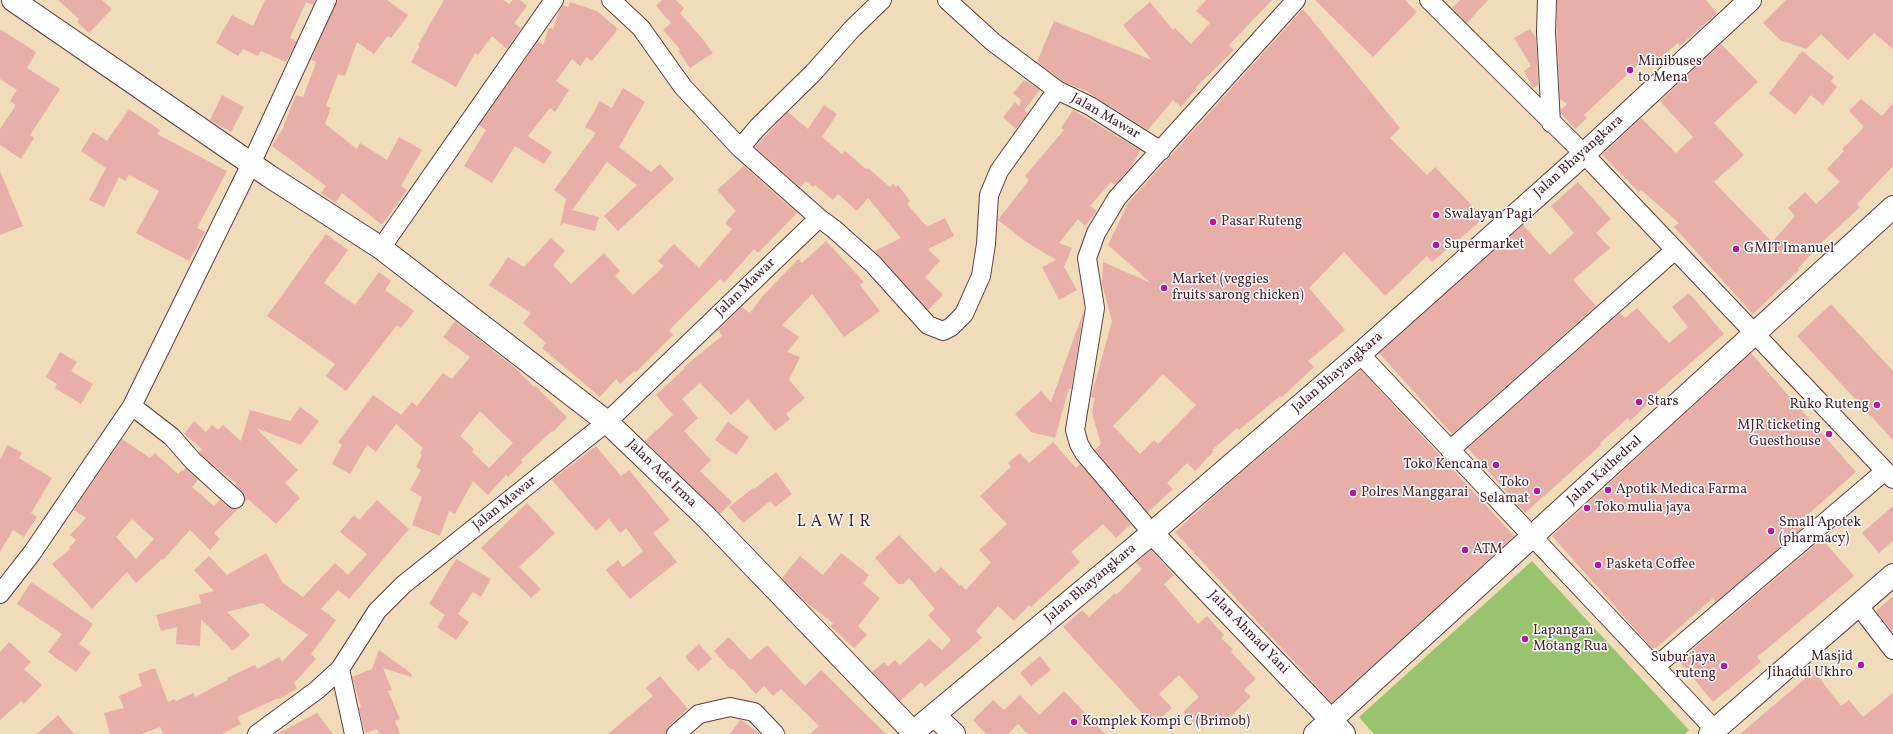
<!DOCTYPE html>
<style>
body{margin:0}
canvas{display:block;background:#f0dcba}
</style>
<canvas width="1893" height="734"></canvas>
<script>
const ctx = document.querySelector('canvas').getContext('2d');
ctx.lineJoin = 'round';
function fillPath(path, color) { ctx.fillStyle = color; ctx.fill(path, 'evenodd'); }
const toPath = rows => new Path2D(rows.map(r => 'M' + r).join(''));
function stroke(path, color, width, dash) { ctx.strokeStyle = color; ctx.lineWidth = width; ctx.lineCap = dash ? 'butt' : 'round'; ctx.setLineDash(dash || []); ctx.stroke(path); }
function label(font, color, halo, rows, align = 'center') {
  ctx.font = font + ' Vollkorn,serif'; ctx.lineWidth = 3; ctx.setLineDash([]); ctx.textBaseline = 'middle'; ctx.strokeStyle = halo; ctx.fillStyle = color; for (const [text, x, y, turn = 0] of rows) {
    ctx.save(); ctx.translate(x, y); ctx.rotate((+turn || 0) * Math.PI / 180); ctx.textAlign = isNaN(turn) ? turn : align; if (halo) ctx.strokeText(text, 0, 0); ctx.fillText(text, 0, 0); ctx.restore();
  }
}
const green = toPath([
 [1532,561,1689,730,1685,734,1374,734,1359,717]
]);
const building = toPath([
 [58,0,102,0,112,9,89,33,77,22,79,19],
 [265,0,315,0,313,5,306,2,290,38,297,41,286,62,261,51,258,56,243,49,238,56,216,43,232,15,253,26],
 [337,0,387,0,408,15,391,38,388,36,374,54,357,42,345,76,338,74,326,106,331,108,325,124,357,149,360,143,387,160,399,137,422,150,401,186,407,190,382,225,342,193,335,203,321,193,326,186,272,146,282,130,296,95,303,97,315,66,316,62,311,60],
 [444,0,503,0,509,4,513,0,520,0,527,6,514,23,521,28,507,49,492,36,478,55,475,53,456,87,411,62,420,46,418,45],
 [662,0,676,0,684,8,680,13,700,36,713,53,690,68,678,51,680,49,663,30,671,23,656,6],
 [1206,0,1272,0,1229,45,1234,50,1196,87,1197,88,1181,107,1173,100,1148,130,1086,91,1062,81,1037,62,1054,21,1152,60,1123,25,1150,2,1173,30,1175,28,1191,44,1210,23,1196,11],
 [1315,0,1405,0,1417,12,1373,57],
 [1460,0,1488,0,1467,23,1452,8],
 [1557,0,1706,0,1717,13,1680,46,1678,43,1656,62,1649,54,1584,115,1587,118,1575,129,1561,113,1561,109,1567,104,1560,99,1557,32],
 [1786,0,1893,0,1893,49,1874,33,1848,60,1821,34,1806,49,1780,40,1763,23],
 [570,2,597,11,618,29,592,61,587,57,580,66,572,59,556,81,569,90,555,112,550,108,528,136,552,152,544,164,515,146,492,183,464,166,486,130,479,125,538,41,543,45,549,28,553,29,559,11,563,5,568,7],
 [1303,9,1400,128,1390,138,1427,175,1435,167,1484,218,1432,262,1427,256,1385,296,1344,252,1309,288,1345,330,1308,361,1314,367,1281,398,1280,396,1239,430,1237,428,1212,450,1214,451,1195,471,1187,463,1167,483,1173,489,1148,512,1095,450,1101,444,1092,413,1095,398,1091,397,1112,321,1102,284,1103,262,1151,283,1108,245,1128,203],
 [1163,374,1196,405,1158,444,1154,440,1140,454,1113,426],
 [0,29,36,52,27,68,60,89,30,135,34,138,21,159,0,145,0,129,16,105,10,101,17,90,0,79],
 [1530,29,1536,38,1538,85,1533,88,1524,71,1531,66,1514,38],
 [1721,44,1758,82,1714,123,1744,155,1714,182,1772,242,1795,216,1788,208,1805,192,1816,204,1840,182,1827,169,1844,151,1842,149,1864,127,1849,111,1861,99,1882,116,1893,103,1893,166,1857,204,1860,207,1819,245,1798,269,1799,270,1753,314,1674,227,1679,223,1641,190,1639,192,1602,155,1641,118,1676,153,1693,137,1660,101],
 [1802,51,1834,77,1831,81,1837,87,1823,105,1811,95,1795,115,1769,93],
 [1024,80,1040,90,1024,110,1028,113,1016,129,1003,117,1015,102,1019,106,1021,100,1013,93],
 [623,88,645,102,619,147,651,172,660,164,674,179,618,231,604,216,637,185,607,162,572,210,599,217,595,231,563,223,560,226,566,199,554,190,596,133,585,127,600,101,612,108],
 [222,95,244,107,231,132,210,120],
 [824,105,837,114,822,137,842,154,845,151,866,169,868,168,890,187,893,184,896,187,898,185,910,201,907,204,927,227,945,218,954,236,928,249,940,261,925,277,943,295,928,310,875,251,901,238,868,198,857,211,838,194,833,200,815,185,813,187,806,181,800,187,755,147,788,112,808,129],
 [129,109,160,130,157,134,227,171,197,228,205,232,189,261,136,233,159,191,129,175,125,181,119,177,104,207,89,200,106,168,81,151,93,132,107,141],
 [1073,110,1140,150,1133,164,1115,185,1111,182,1090,206,1097,211,1085,226,1078,219,1059,243,1072,248,1064,267,1077,290,1059,300,1042,267,1056,260,1025,241,998,220,1029,180,1025,176,1064,130,1061,128],
 [744,166,797,213,758,253,754,249,724,283,720,279,669,330,673,335,636,372,634,371,620,384,616,379,600,397,542,348,546,343,523,323,531,313,489,285,508,257,524,267,551,238,565,251,553,265,571,284,604,253,620,271,615,276,633,295,664,266,658,261,674,244,699,268,732,229,725,223,736,211,717,190],
 [0,171,23,226,0,235],
 [1578,182,1611,219,1596,233,1610,248,1573,280,1596,306,1452,434,1379,353,1523,225,1550,255,1574,233,1551,206],
 [326,234,348,250,324,283,355,305,379,272,391,281,385,290,414,311,401,328,397,325,346,391,326,376,335,364,267,316],
 [826,241,864,282,860,285,880,311,844,337,812,294,782,325,799,337,787,352,800,357,789,380,805,398,786,414,790,419,775,431,748,399,731,415,700,383,682,399,698,418,684,431,711,460,700,471,732,502,720,514,645,441,673,415,656,395,685,368,684,367,722,336,718,330,742,307,750,313,762,297,798,259,802,263],
 [1689,293,1724,334,1656,393,1658,395,1630,421,1628,418,1600,443,1601,445,1525,513,1468,448,1620,313,1625,318,1637,308,1669,343,1688,327,1672,307],
 [1831,304,1893,371,1893,440,1797,336],
 [1084,310,1071,389,1069,388,1055,438,1031,432,1015,414,1041,391,1051,402],
 [455,321,514,367,534,387,535,386,567,417,553,432,552,431,521,460,523,462,508,477,506,475,488,495,473,481,455,514,449,511,440,536,412,525,422,497,410,490,421,470,416,467,422,455,420,453,423,448,396,424,376,452,367,445,350,474,332,464,342,445,338,442,373,395,401,415,412,402,417,406,443,373,452,379,470,357,443,337],
 [480,411,513,443,489,468,472,452,474,449,460,436],
 [60,352,77,362,71,371,93,384,81,404,55,388,57,384,46,377],
 [1751,353,1856,472,1804,518,1808,523,1716,602,1713,598,1656,648,1652,648,1552,536],
 [1361,370,1514,536,1332,703,1175,532,1219,492],
 [300,407,319,421,301,445,256,428,298,470,285,483,300,498,276,524,248,499,245,502,245,495,235,485,236,483,200,454,199,452,202,449,184,434,194,421,206,432,212,425,218,430,223,425,241,441,250,410,290,421],
 [728,422,749,437,736,455,715,440],
 [122,439,150,458,155,453,178,474,182,470,183,471,186,468,198,480,192,487,214,506,220,500,228,507,238,509,214,533,220,539,210,550,190,530,163,560,162,559,136,583,127,572,92,609,52,564,70,549,69,548,76,540,70,535,86,518,74,510],
 [132,519,154,539,136,559,116,537],
 [1053,442,1076,468,1080,464,1131,524,1116,538,1103,524,1071,552,1080,562,1031,607,1029,605,1014,621,998,606,976,631,982,638,925,687,921,682,900,701,872,672,884,662,888,666,895,660,900,665,929,639,942,650,951,640,928,615,935,609,909,578,903,584,898,584,875,558,899,535,935,573,941,567,960,586,961,585,966,590,991,562,979,550,1007,524,980,496,1011,467,1008,463,1020,453,1029,463],
 [8,445,22,453,19,458,52,478,31,513,37,517,24,537,13,530,0,552,0,459],
 [596,446,621,476,629,470,670,520,653,533,677,562,630,599,606,570,618,560,623,567,643,551,626,528,620,533,609,519,596,531,552,480],
 [776,472,792,494,775,507,770,501,743,523,729,507,753,488,754,489],
 [377,500,409,529,349,599,338,590,321,609,336,620,311,654,316,659,294,683,297,689,279,699,278,698,237,717,241,724,222,734,163,734,160,727,141,734,110,734,104,713,124,708,119,696,142,686,138,674,155,668,168,702,174,699,176,701,193,693,195,697,228,680,227,678,255,665,257,669,279,657,282,662,308,635,262,603,227,612,250,635,233,651,201,619,200,646,176,644,177,627,161,631,156,615,201,603,199,595,214,591,194,570,209,556,227,575,266,553,283,583,303,597,335,563,348,575,367,554,340,532,354,515,359,520],
 [527,503,555,533,519,567,541,589,531,598,481,548],
 [1893,506,1893,541,1879,553,1862,533],
 [1822,539,1854,576,1757,657,1761,662,1713,702,1679,661],
 [1151,550,1174,575,1164,584,1198,624,1207,616,1224,635,1221,638,1233,649,1231,652,1256,679,1244,690,1251,697,1222,724,1215,716,1200,730,1183,712,1199,697,1179,675,1159,694,1172,708,1153,725,1063,627,1082,610,1089,617,1115,593,1116,595,1142,569,1136,563],
 [841,553,869,575,863,584,880,598,858,626,867,635,854,648,830,626,833,623,803,600,782,578,800,556,823,575],
 [456,559,491,579,481,597,473,592,458,614,469,622,456,640,437,627,445,615,429,604],
 [31,582,93,624,79,644,91,652,76,672,48,652,62,634,17,604],
 [1893,596,1893,633,1876,611],
 [729,637,750,660,767,645,805,686,821,670,886,734,810,734,819,726,781,689,773,696,764,686,756,694,733,669,731,670,714,651],
 [9,642,31,662,24,669,42,685,24,704,21,701,0,720,0,652],
 [699,644,712,659,698,671,685,657],
 [379,650,412,674,411,677,383,668,392,690,388,691,400,719,395,721,400,734,379,734,377,729,366,733,363,725,359,708,361,707,352,677,372,669],
 [1040,656,1051,670,1031,686,1020,673],
 [1814,671,1841,706,1849,700,1863,717,1893,693,1893,734,1740,734],
 [660,676,688,709,669,726,666,734,608,734,653,696,646,688],
 [1064,691,1105,734,1028,734,1018,724,1008,734,986,734,973,720,993,700,1004,710,1020,695,1039,715],
 [317,713,333,734,277,734],
 [58,715,74,734,37,734],
 [740,720,741,720,760,734,730,734]
]);
const minor = toPath([
 [611,0,641,28,683,87,740,148],
 [947,0,993,42,1057,90],
 [1429,0,1584,154,1893,479],
 [1547,0,1546,32,1551,123],
 [819,218,740,148,758,127,814,72,852,29,882,0],
 [381,248,554,0],
 [1360,354,1715,730],
 [132,406,172,437,193,461,235,499],
 [1450,450,1675,250],
 [1152,533,1084,453,1079,444,1075,430,1095,308,1087,258,1096,233,1117,198,1296,0],
 [0,594,32,553,132,406,251,164,327,0],
 [1858,605,1893,650],
 [1655,667,1885,471],
 [340,669,354,734],
 [257,734,317,690,340,669,377,611,403,585,607,422,819,218,834,229,873,264,928,325,943,331,951,327,964,314,981,276,986,244,989,195,999,171,1057,90,1090,106,1161,151],
 [676,734,699,714,730,707,754,712,775,734]
]);
const tertiary = toPath([
 [13,0,269,176,381,248,607,422,706,517,913,732],
 [934,715,954,734],
 [911,734,1152,533],
 [1315,734,1331,720]
]);
const primary = toPath([
 [1331,720,1152,533,1360,354,1584,154,1750,0]
]);
const trunk = toPath([
 [1344,734,1331,720,1893,207],
 [1710,734,1893,575]
]);
const markers = [
 [1630,70,4,"#b5179e"],
 [1436,215,4,"#b5179e"],
 [1213,222,4,"#b5179e"],
 [1436,245,4,"#b5179e"],
 [1736,249,4,"#b5179e"],
 [1164,288,4,"#b5179e"],
 [1639,402,4,"#b5179e"],
 [1877,405,4,"#b5179e"],
 [1829,434,4,"#b5179e"],
 [1496,465,4,"#b5179e"],
 [1608,490,4,"#b5179e"],
 [1537,491,4,"#b5179e"],
 [1353,493,4,"#b5179e"],
 [1587,508,4,"#b5179e"],
 [1771,531,4,"#b5179e"],
 [1465,550,4,"#b5179e"],
 [1598,565,4,"#b5179e"],
 [1525,639,4,"#b5179e"],
 [1861,665,4,"#b5179e"],
 [1724,666,4,"#b5179e"],
 [1074,722,4,"#b5179e"]
];
const poiNames = [
 ["Minibuses",1638,62],
 ["to Mena",1638,78],
 ["Swalayan Pagi",1444,215],
 ["Pasar Ruteng",1221,222],
 ["Supermarket",1444,245],
 ["GMIT Imanuel",1744,249],
 ["Market (veggies",1172,280],
 ["fruits sarong chicken)",1172,296],
 ["Stars",1647,402],
 ["Ruko Ruteng",1869,405,"right"],
 ["MJR ticketing",1821,426,"right"],
 ["Guesthouse",1821,442,"right"],
 ["Toko Kencana",1488,465,"right"],
 ["Toko",1529,483,"right"],
 ["Selamat",1529,499,"right"],
 ["Apotik Medica Farma",1616,490],
 ["Polres Manggarai",1361,493],
 ["Toko mulia jaya",1595,508],
 ["Small Apotek",1779,523],
 ["(pharmacy)",1779,539],
 ["ATM",1473,550],
 ["Pasketa Coffee",1606,565],
 ["Lapangan",1533,631],
 ["Motang Rua",1533,647],
 ["Masjid",1853,657,"right"],
 ["Jihadul Ukhro",1853,673,"right"],
 ["Subur jaya",1716,658,"right"],
 ["ruteng",1716,674,"right"],
 ["Komplek Kompi C (Brimob)",1082,722]
];
const streetNames = [
 ["Jalan Mawar",1105,117,30],
 ["Jalan Bhayangkara",1579,157,-42],
 ["Jalan Mawar",746,288,-44],
 ["Jalan Bhayangkara",1338,373,-41],
 ["Jalan Kathedral",1605,471,-42],
 ["Jalan Ade Irma",661,474,44],
 ["Jalan Mawar",505,504,-39],
 ["Jalan Bhayangkara",1091,584,-40],
 ["Jalan Ahmad Yani",1248,633,46]
];
const quarterNames = [
 ["L A W I R",834,523]
];
fillPath(green, '#9ac36f');
fillPath(building, '#e8aea8');
stroke(minor, '#633b40', 20);
stroke(tertiary, '#633b40', 24);
stroke(primary, '#633b40', 24);
stroke(trunk, '#633b40', 24);
stroke(minor, '#fff', 18);
stroke(tertiary, '#fff', 22);
stroke(primary, '#fff', 22);
stroke(trunk, '#fff', 22);
for (const [x, y, r, color] of markers) { const dot = new Path2D(); dot.arc(x, y, r, 0, 2 * Math.PI); ctx.fillStyle = color; ctx.fill(dot); stroke(dot, '#fff', 1.5); }
label('14px', '#4a1f2b', '#fff', poiNames, 'left');
label('14px', '#4a1f2b', '#fff', streetNames);
ctx.letterSpacing = '1px';
label('16px', '#4a1f2b', '#fff', quarterNames);
ctx.letterSpacing = '0px';
</script>
